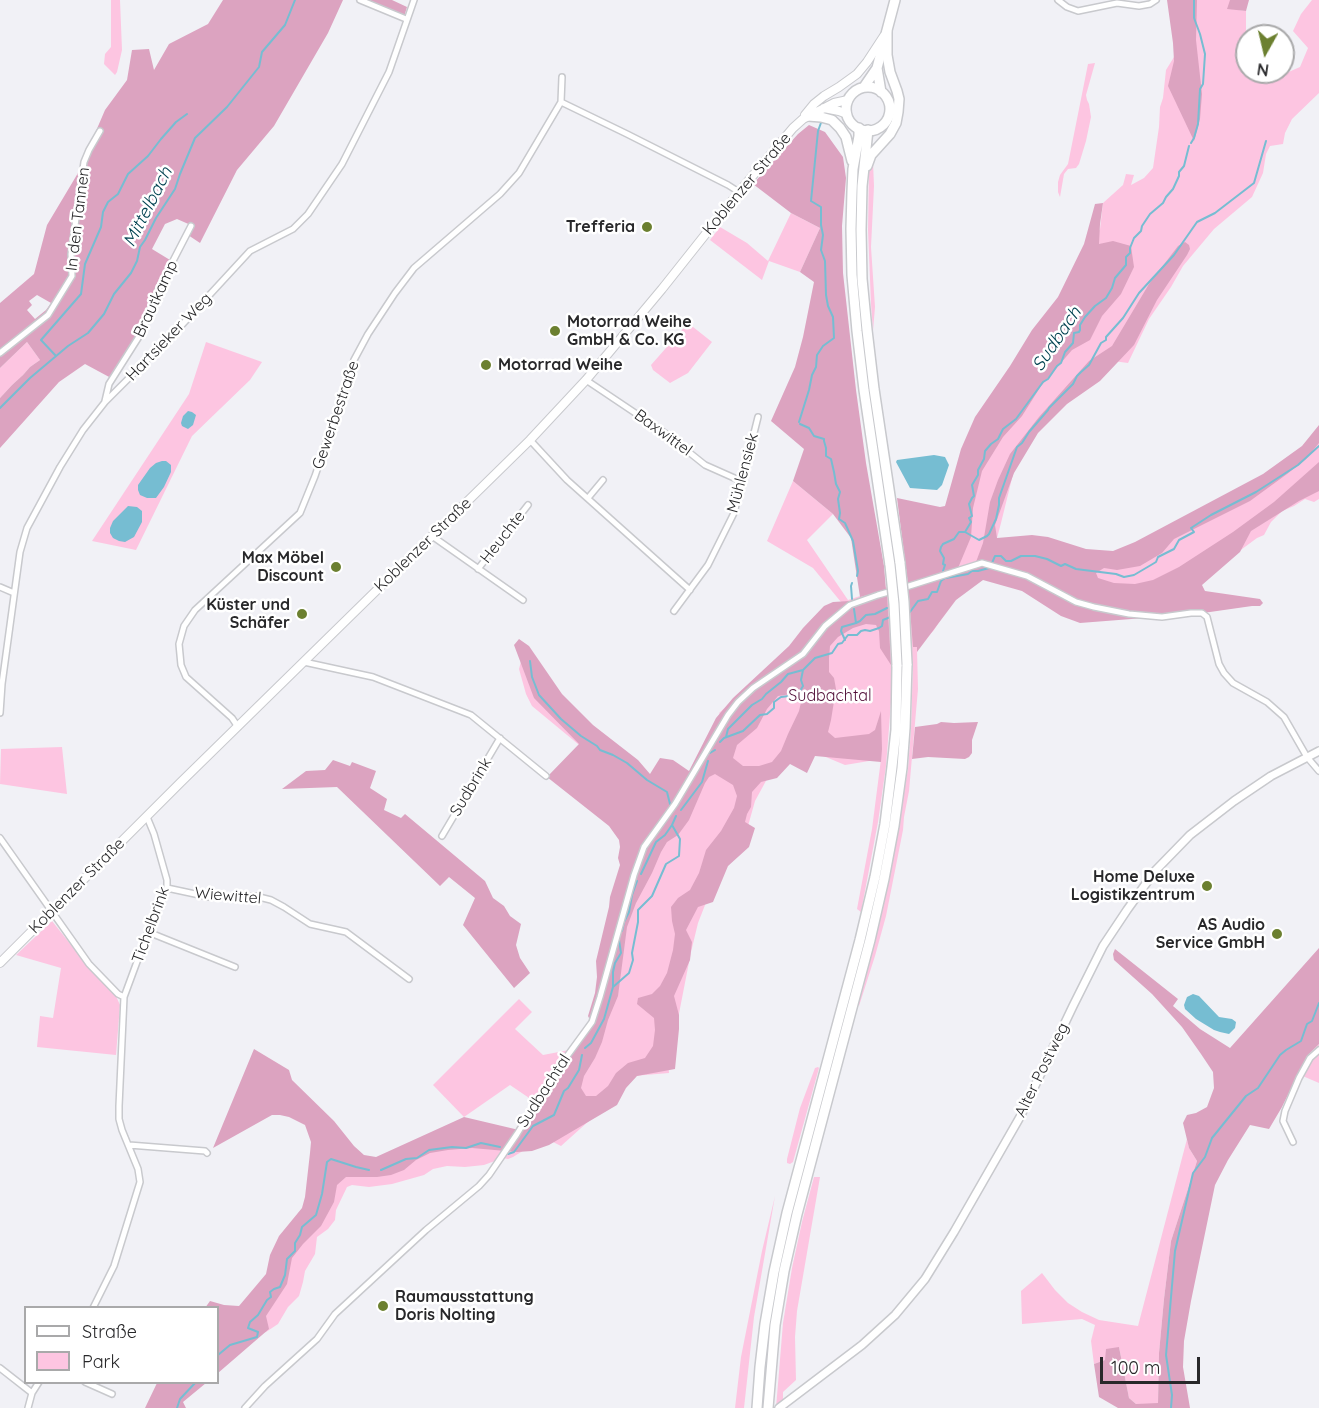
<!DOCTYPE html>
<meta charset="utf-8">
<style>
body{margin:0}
#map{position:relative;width:1319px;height:1408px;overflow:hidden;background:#f1f1f6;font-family:Quicksand,sans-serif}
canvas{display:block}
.legend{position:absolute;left:24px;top:1306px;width:195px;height:78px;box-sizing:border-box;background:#fff;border:2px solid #a9a9aa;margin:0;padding:8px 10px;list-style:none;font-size:18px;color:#28282a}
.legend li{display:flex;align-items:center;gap:12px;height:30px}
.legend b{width:30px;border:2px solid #a9a9aa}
.north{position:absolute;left:1235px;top:24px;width:60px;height:60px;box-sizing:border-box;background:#fff;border:2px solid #a9a9aa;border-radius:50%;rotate:188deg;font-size:16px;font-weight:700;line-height:24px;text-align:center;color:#28282a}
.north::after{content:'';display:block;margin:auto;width:21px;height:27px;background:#6c8030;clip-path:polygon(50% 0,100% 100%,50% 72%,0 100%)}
.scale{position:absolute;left:1100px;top:1357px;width:100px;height:27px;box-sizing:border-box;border:3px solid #28282a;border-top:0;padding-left:8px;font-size:18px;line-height:21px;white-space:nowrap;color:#28282a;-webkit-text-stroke:4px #fff;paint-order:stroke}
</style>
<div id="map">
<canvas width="1319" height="1408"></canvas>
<ul class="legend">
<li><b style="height:8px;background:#fff"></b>Straße</li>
<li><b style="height:16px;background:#fdc5e1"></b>Park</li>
</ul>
<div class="north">N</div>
<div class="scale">100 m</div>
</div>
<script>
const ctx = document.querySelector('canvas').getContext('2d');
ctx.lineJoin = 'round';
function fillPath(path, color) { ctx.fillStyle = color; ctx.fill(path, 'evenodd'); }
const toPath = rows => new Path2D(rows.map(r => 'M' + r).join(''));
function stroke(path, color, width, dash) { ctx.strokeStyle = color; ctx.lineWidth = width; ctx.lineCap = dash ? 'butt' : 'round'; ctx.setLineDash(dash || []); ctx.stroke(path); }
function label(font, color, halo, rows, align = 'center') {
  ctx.font = font + ' Quicksand,sans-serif'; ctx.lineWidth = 5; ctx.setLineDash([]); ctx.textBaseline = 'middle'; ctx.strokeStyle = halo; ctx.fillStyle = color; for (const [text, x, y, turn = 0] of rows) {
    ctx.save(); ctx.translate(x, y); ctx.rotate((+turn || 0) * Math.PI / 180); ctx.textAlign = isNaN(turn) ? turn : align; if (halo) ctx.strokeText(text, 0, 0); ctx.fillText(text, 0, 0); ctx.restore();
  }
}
const green = toPath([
 [111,0,120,0,122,50,117,72,115,75,104,64,105,54,111,47],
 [1173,0,1239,0,1239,10,1246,11,1246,32,1248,36,1247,72,1282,72,1284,74,1300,67,1308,48,1293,31,1301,14,1312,0,1319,0,1319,93,1292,119,1285,133,1283,144,1270,146,1266,154,1263,173,1252,197,1214,229,1183,266,1171,287,1149,319,1128,363,1105,360,1059,402,1017,458,1001,523,997,538,993,542,1107,553,1126,551,1269,476,1319,435,1319,499,1314,502,1305,499,1294,506,1282,511,1271,522,1264,535,1257,538,1211,572,1194,595,993,574,963,591,945,612,934,630,917,649,918,689,909,791,904,817,903,830,886,916,875,956,859,1006,857,1002,898,827,908,769,911,729,913,664,893,667,891,668,892,689,886,766,878,822,861,912,857,909,872,829,881,759,845,765,797,745,767,779,755,801,748,826,707,900,698,923,691,952,675,1034,668,1060,669,1073,633,1076,600,1111,561,1146,553,1142,534,1144,513,1157,508,1159,503,1158,484,1165,465,1167,447,1166,433,1169,424,1175,392,1184,369,1187,352,1185,347,1187,336,1210,335,1220,328,1229,317,1237,315,1254,305,1271,303,1282,299,1296,288,1307,278,1324,266,1332,259,1334,218,1308,208,1308,212,1303,237,1316,263,1281,305,1210,310,1189,433,1138,510,1138,517,1127,524,1126,591,1028,627,859,584,749,532,706,526,694,519,669,525,646,538,672,671,808,725,720,719,713,843,602,841,602,813,568,767,541,793,481,833,514,807,540,848,600,887,587,888,595,908,589,1019,361,1100,229,1103,203,1123,185,1126,174,1134,175,1131,185,1144,178,1153,168,1159,127,1160,107,1163,98,1166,70,1174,57,1175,53],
 [1095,63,1086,95,1087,100,1089,104,1091,117,1086,141,1079,164,1076,168,1068,169,1064,174,1060,197,1058,192,1058,182,1060,175,1068,164,1088,64],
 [873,162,874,186,871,247,875,307,873,331,871,304,868,230,869,167],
 [791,213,820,228,800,272,769,261,762,280,710,240,720,227,747,243,768,261],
 [688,323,712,342,688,373,670,383,653,370,651,365],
 [27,342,40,360,30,367,23,375,12,385,0,398,0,368],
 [206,342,262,362,250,380,192,436,136,550,92,541,189,394],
 [62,747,67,794,0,784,1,749],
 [52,921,87,965,116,996,120,1005,116,1055,37,1047,40,1016,53,1018,61,968,16,955],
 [519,999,532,1012,515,1029,543,1055,569,1050,535,1102,510,1085,464,1117,433,1085],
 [1319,1044,1319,1083,1298,1074,1307,1056],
 [818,1067,819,1068,793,1162,790,1164,787,1163,787,1159,800,1108,815,1068],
 [1187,1139,1189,1148,1197,1161,1171,1241,1164,1299,1159,1353,1158,1404,1136,1404,1129,1398,1119,1347,1105,1360,1094,1364,1091,1341,1095,1325,1082,1319,1022,1324,1021,1291,1042,1273,1055,1290,1068,1303,1082,1312,1099,1320,1138,1326],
 [814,1177,820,1177,797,1311,795,1337,796,1380,783,1392,783,1408,776,1408,783,1323,792,1268,802,1222],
 [775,1196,754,1317,744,1408,735,1408,741,1357,762,1251]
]);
const forest = toPath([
 [223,0,343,0,328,33,274,126,237,170,200,243,188,235,193,226,177,219,165,224,152,249,170,260,156,288,138,335,111,378,85,364,59,382,0,448,0,398,12,385,23,375,30,367,40,360,27,342,0,368,0,303,34,274,47,225,78,173,105,110,127,80,132,50,149,49,154,70,169,44,208,24],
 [37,295,51,303,46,310,35,319,27,310,32,305,29,301],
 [356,0,392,0,407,7,404,17],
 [1167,0,1197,0,1196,40,1202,94,1200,119,1194,141,1168,86,1174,61,1173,43],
 [1230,0,1249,0,1246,11,1227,9],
 [809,125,825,132,843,157,846,178,842,226,843,273,856,390,866,463,884,566,886,590,860,597,851,538,833,514,793,481,804,449,771,421,795,367,803,337,814,282,800,272,820,228,791,213,753,184,798,134],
 [1103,203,1100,224,1099,244,1113,241,1131,246,1134,267,1121,294,1102,316,1090,340,1072,350,1041,386,1022,416,1003,437,982,471,973,508,971,537,958,568,976,562,983,543,990,502,998,480,1010,454,1039,417,1089,361,1112,346,1149,284,1178,246,1185,242,1189,245,1190,249,1187,255,1157,300,1134,345,1100,381,1067,404,1038,433,1014,473,995,525,997,538,1032,535,1048,537,1086,549,1113,551,1135,542,1263,474,1302,446,1319,425,1319,443,1306,459,1287,474,1250,501,1174,539,1162,553,1140,566,1117,570,1104,568,1096,573,1098,578,1114,583,1135,584,1153,580,1179,567,1233,532,1274,502,1319,462,1319,491,1299,501,1251,531,1240,552,1202,585,1205,591,1260,599,1263,603,1260,606,1252,606,1196,614,1080,623,1061,616,1022,591,983,580,956,600,917,652,917,647,913,647,908,584,897,498,940,507,945,506,961,449,975,417,1010,366,1032,330,1058,297,1084,244,1095,204],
 [887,594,891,665,880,648,879,631,876,625,866,624,853,628,838,637,830,646,829,658,829,672,834,678,836,689,831,720,828,732,835,738,869,734,875,730,881,711,882,749,881,762,815,756,807,773,790,764,777,778,761,782,752,792,751,807,747,814,745,822,755,828,749,847,728,866,713,902,698,907,686,930,692,942,690,960,674,996,679,1015,679,1029,675,1069,637,1076,626,1088,617,1105,549,1145,532,1151,517,1152,472,1148,448,1150,430,1153,416,1160,404,1170,391,1175,377,1177,346,1177,337,1185,334,1202,321,1226,303,1244,292,1258,287,1284,266,1316,269,1329,218,1373,218,1308,205,1308,210,1301,224,1305,239,1306,266,1274,270,1255,279,1236,302,1208,305,1197,310,1153,311,1142,305,1125,289,1117,280,1115,272,1115,213,1148,254,1049,289,1070,292,1080,334,1121,354,1146,364,1155,376,1157,464,1117,519,1130,556,1070,590,1020,588,1016,595,993,597,977,596,961,609,907,610,897,620,865,618,858,620,847,619,840,609,826,547,777,579,744,534,698,514,645,519,639,529,646,562,694,593,725,638,760,650,774,660,758,673,760,689,771,716,718,733,698,789,646,803,628,824,606,833,602,849,601],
 [791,694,802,698,799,711,788,734,781,751,772,762,759,766,743,766,733,758,737,745,757,728,767,709,778,696],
 [715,774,733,785,737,796,734,808,721,831,706,850,699,873,690,890,678,898,671,907,672,921,675,934,673,950,667,973,660,986,652,994,638,998,637,1004,654,1018,655,1030,653,1046,645,1058,628,1063,616,1073,608,1086,596,1096,586,1096,581,1088,584,1076,595,1058,602,1042,608,1020,618,996,627,927,636,903,652,873,661,852,667,842,678,835,689,820,705,783,709,777],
 [941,722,954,723,978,722,972,740,972,753,969,757,965,759,928,757,912,759,915,727,937,724],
 [333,760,350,766,352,762,376,771,370,788,387,799,384,810,401,818,405,814,485,881,493,898,504,906,510,916,521,924,516,945,520,958,530,973,514,988,463,925,475,898,449,877,440,886,337,787,282,789,306,771,325,770],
 [1319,948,1319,1044,1307,1056,1282,1107,1269,1129,1250,1125,1228,1160,1215,1185,1191,1301,1184,1341,1183,1367,1190,1408,1118,1408,1099,1397,1094,1364,1105,1360,1106,1349,1119,1347,1129,1398,1136,1404,1158,1403,1159,1353,1164,1299,1171,1241,1197,1161,1189,1148,1183,1123,1187,1115,1196,1113,1207,1107,1214,1088,1213,1072,1201,1054,1182,1027,1152,994,1114,960,1113,954,1115,949,1178,999,1173,1006,1200,1029,1230,1048],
 [157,1383,157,1382,206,1383,183,1402,186,1408,145,1408]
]);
const water = toPath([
 [188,411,192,412,196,415,193,425,188,429,182,426,181,423,183,416],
 [934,455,945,457,949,465,942,485,937,490,910,488,896,462,897,460],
 [162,461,166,461,171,465,171,472,164,487,156,498,147,498,140,495,138,490,138,485,150,468,156,463],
 [128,506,137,507,142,511,142,522,134,537,125,542,119,541,113,538,110,533,110,528,113,521],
 [1193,994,1199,996,1219,1017,1232,1019,1236,1022,1235,1028,1229,1034,1220,1032,1214,1030,1196,1019,1185,1009,1184,1005,1187,997]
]);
const stream = toPath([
 [1191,143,1194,138,1198,124,1200,89,1203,84,1205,54,1200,34,1194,18,1194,0],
 [56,356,41,340,81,294,85,264,101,227,103,212,108,202,118,194,128,174,148,156,161,139,176,122,187,114],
 [0,408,30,378,68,346,88,333,104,314,114,294,131,273,137,261,140,247,145,240,156,218,175,189,180,174,195,138,227,107,259,67,262,52,285,25,295,0],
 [799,422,809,390,812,375,816,367,817,355,823,346,834,338,833,317,828,306,826,295,825,261,821,250,823,235,821,225,821,207,811,201,818,131,822,120],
 [800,424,809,428,814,436,824,439,824,441,826,448,826,456,831,459,834,472,836,484,840,492,838,499,840,513,839,519,845,523,853,541,858,571,857,576],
 [965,532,979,540,987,536,989,534,996,519,999,505,999,498,1017,447,1022,443,1029,432,1048,410,1049,408,1073,384,1077,376,1081,372,1089,365,1101,343,1106,340,1106,337,1123,318,1139,293,1174,255,1197,222,1215,213,1254,183,1266,141],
 [992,563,995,556,1001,556,1006,561,1011,561,1021,556,1035,556,1047,559,1061,566,1065,564,1076,569,1116,574,1124,577,1134,575,1151,565,1156,562,1158,557,1174,549,1179,540,1194,532,1191,528,1211,515,1256,492,1298,465,1319,446],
 [943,571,945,565,943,564,944,558,940,551,941,547,943,544,954,539,959,532,965,532,971,522,969,518,972,516,969,504,972,498,974,496,972,485,978,475,978,470,984,459,985,451,991,444,998,439,1003,429,1016,419,1043,382,1048,379,1057,366,1061,363,1065,352,1073,343,1074,333,1079,332,1080,330,1080,325,1085,317,1095,306,1106,298,1112,288,1115,278,1126,265,1126,257,1130,253,1130,248,1134,238,1141,231,1142,226,1150,214,1163,203,1166,197,1173,189,1179,176,1179,172,1184,166,1189,146],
 [946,578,968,574,972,571,978,571,989,568],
 [852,599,851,586,852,583],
 [854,609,856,623],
 [907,612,910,612,918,601,928,599,932,592,937,592,941,581,945,578],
 [845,640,841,631,842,627,856,623,860,621,866,615,875,614,887,608],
 [530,661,532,677,539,695,561,719,581,736,597,746,600,750,613,755,627,763,647,780,667,792,670,804],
 [726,737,728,729,752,705,762,699,766,694,781,682,788,674,803,670,815,658,832,653,838,644,842,643,848,635,857,635,861,631,865,630,870,631,879,628,882,626,883,620,893,616],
 [720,742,724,738,743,731,760,715,767,714,774,708,774,702,781,697,789,696,800,691,803,686,801,680,803,670],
 [710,753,715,750],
 [681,810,702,782,708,761],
 [641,874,656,842,665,835,672,825,676,816],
 [622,931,624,922,629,912,632,895,637,881],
 [613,986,613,972,615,963,621,953,619,940],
 [585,1048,591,1043,604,1019,613,987,629,973,633,960,632,953,638,922,638,910,652,896,666,864,679,856,680,839,672,825],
 [508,1154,514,1152,533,1126,554,1115,564,1091,568,1088,579,1070,582,1055],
 [381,1170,406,1159,417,1158,429,1150,452,1147,466,1148,481,1143,500,1147],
 [218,1355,230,1345,257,1337,258,1332,248,1328,250,1322,258,1315,267,1300,271,1297,270,1292,274,1289,280,1287,285,1275,287,1259,295,1251,295,1243,300,1235,302,1227,316,1215,322,1194,327,1162,331,1159,356,1167,369,1170],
 [177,1408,180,1399,196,1382],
 [1171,1408,1172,1395,1166,1355,1175,1251,1193,1173,1205,1157,1212,1138,1246,1096,1258,1088,1280,1055,1286,1050,1301,1041,1307,1024,1312,1021,1319,1003]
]);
const minor = toPath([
 [360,0,406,19],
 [1058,0,1067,7,1078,11,1117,3,1139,6,1150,4,1156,0],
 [561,102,627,134,728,185,739,192],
 [0,353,48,315,72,276,71,254,84,162,89,150,100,131],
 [586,380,665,433,705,465,741,481],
 [105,401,109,384,140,335,158,290,191,226],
 [530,440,567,480,690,590],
 [588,498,603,480],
 [432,536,523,600],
 [478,569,528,505],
 [0,587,14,593],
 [674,611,708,565,734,513,758,417],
 [304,662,373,677,471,715,546,776],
 [0,713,2,684,20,552,27,528,60,467,83,430,105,402,179,328,250,251,293,229,308,214,342,164,389,72,414,0],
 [238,727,232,718,186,677,181,665,179,644,184,626,195,610,300,513,315,476,354,360,368,334,395,293,414,268,500,194,519,173,561,102,562,77],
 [442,836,500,738],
 [0,838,89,964,118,994,124,997],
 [167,888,209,897,255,896,271,900,284,907,310,924,346,932,409,979],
 [148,932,235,967],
 [1293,1142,1283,1121,1285,1111,1299,1078,1310,1058,1319,1050],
 [129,1145,205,1151,207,1153],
 [93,1308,114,1266,140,1182,138,1169,122,1130,119,1119,119,1106,124,997,148,932,167,888,167,880,154,834,147,817],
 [0,1368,32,1393],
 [85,1382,112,1394],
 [28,1408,32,1393,39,1382],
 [245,1408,265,1386,317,1339,335,1314,426,1230,479,1186,489,1175,517,1134,554,1074,592,1022,600,997,634,875,644,847,675,804,728,715,738,702,753,688,803,654,825,626,850,605,878,595,906,587,982,563,1027,576,1076,602,1094,607,1129,614,1162,617,1191,613,1202,613,1207,617,1219,664,1224,673,1233,683,1267,702,1284,717,1307,757,1319,771]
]);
const tertiary = toPath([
 [779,1408,862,1345,895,1315,925,1279,954,1232,1020,1117,1073,1006,1103,946,1127,910,1155,871,1190,835,1234,801,1271,776,1319,751]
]);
const secondary = toPath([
 [824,108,839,111,847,114],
 [805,115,814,104,824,96,839,87,857,74,867,62,884,36],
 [0,963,181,782,530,440,586,380,662,289,739,192,793,128,803,119,834,103,848,100]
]);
const primary = toPath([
 [877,68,881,92],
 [864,87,877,68,895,0],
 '846 109a22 22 0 1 1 44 0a22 22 0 1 1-44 0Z'
]);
const trunk = toPath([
 [808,116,821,117,832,120,840,128,846,137,852,161],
 [859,128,859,136,853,169,852,192,851,229,852,275,857,331,864,390,890,565],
 [868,130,862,186,861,230,862,279,867,330,874,389,900,563],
 [867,166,871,155,890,134,896,123,898,112,899,99,897,91,890,72,887,55,887,32],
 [757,1408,760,1367,765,1324,774,1272,787,1213,860,940,875,877,885,824,892,767,896,730,897,665],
 [768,1408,775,1325,784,1271,797,1214,870,940,884,879,894,826,902,768,905,728,907,664]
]);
const trunkBridge = toPath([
 [900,563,904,602,907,664],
 [890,565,894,604,897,665]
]);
const markers = [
 [647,227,6,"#6c8030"],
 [555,331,6,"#6c8030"],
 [486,365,6,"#6c8030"],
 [336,567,6,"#6c8030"],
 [302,614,6,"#6c8030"],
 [1207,886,6,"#6c8030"],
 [1277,934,6,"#6c8030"],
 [383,1306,6,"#6c8030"]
];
const streetNames = [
 ["Koblenzer Straße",747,184,-50],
 ["In den Tannen",78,219,-83],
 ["Brautkamp",156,299,-65],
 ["Hartsieker Weg",169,337,-46],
 ["Gewerbestraße",336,415,-71],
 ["Baxwittel",663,433,36],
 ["Mühlensiek",743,473,-75],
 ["Heuchte",503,537,-52],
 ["Koblenzer Straße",423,545,-44],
 ["Sudbrink",471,787,-59],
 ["Koblenzer Straße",77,886,-45],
 ["Wiewittel",228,896,5],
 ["Tichelbrink",151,925,-70],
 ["Alter Postweg",1042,1070,-64],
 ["Sudbachtal",544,1091,-57]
];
const poiNames = [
 ["Trefferia",635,227],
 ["Motorrad Weihe",567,322,"left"],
 ["GmbH & Co. KG",567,340,"left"],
 ["Motorrad Weihe",498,365,"left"],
 ["Max Möbel",324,558],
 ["Discount",324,576],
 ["Küster und",290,605],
 ["Schäfer",290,623],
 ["Home Deluxe",1195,877],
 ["Logistikzentrum",1195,895],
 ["AS Audio",1265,925],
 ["Service GmbH",1265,943],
 ["Raumausstattung",395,1297,"left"],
 ["Doris Nolting",395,1315,"left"]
];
const parkNames = [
 ["Sudbachtal",830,696]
];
const waterNames = [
 ["Mittelbach",148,207,-63],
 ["Sudbach",1057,339,-56]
];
fillPath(green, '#fdc5e1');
fillPath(forest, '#dca3c0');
fillPath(water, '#76bdd2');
stroke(stream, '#76bdd2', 2);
stroke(minor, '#c8c9cd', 8);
stroke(tertiary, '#c8c9cd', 10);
stroke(secondary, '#c8c9cd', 10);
stroke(primary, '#c8c9cd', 12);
stroke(trunk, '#c8c9cd', 12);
stroke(minor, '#fff', 5);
stroke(tertiary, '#fff', 7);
stroke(secondary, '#fff', 8);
stroke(primary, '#fff', 9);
stroke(trunk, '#fff', 9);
stroke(trunkBridge, '#c8c9cd', 12, []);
stroke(trunkBridge, '#fff', 9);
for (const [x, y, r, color] of markers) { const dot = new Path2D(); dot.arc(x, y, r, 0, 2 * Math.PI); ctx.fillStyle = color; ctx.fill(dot); stroke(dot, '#fff', 2); }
label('16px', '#28282a', '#fff', streetNames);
label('bold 16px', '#28282a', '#fff', poiNames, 'right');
label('16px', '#510e38', '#fff', parkNames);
label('italic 18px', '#004251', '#fff', waterNames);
</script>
